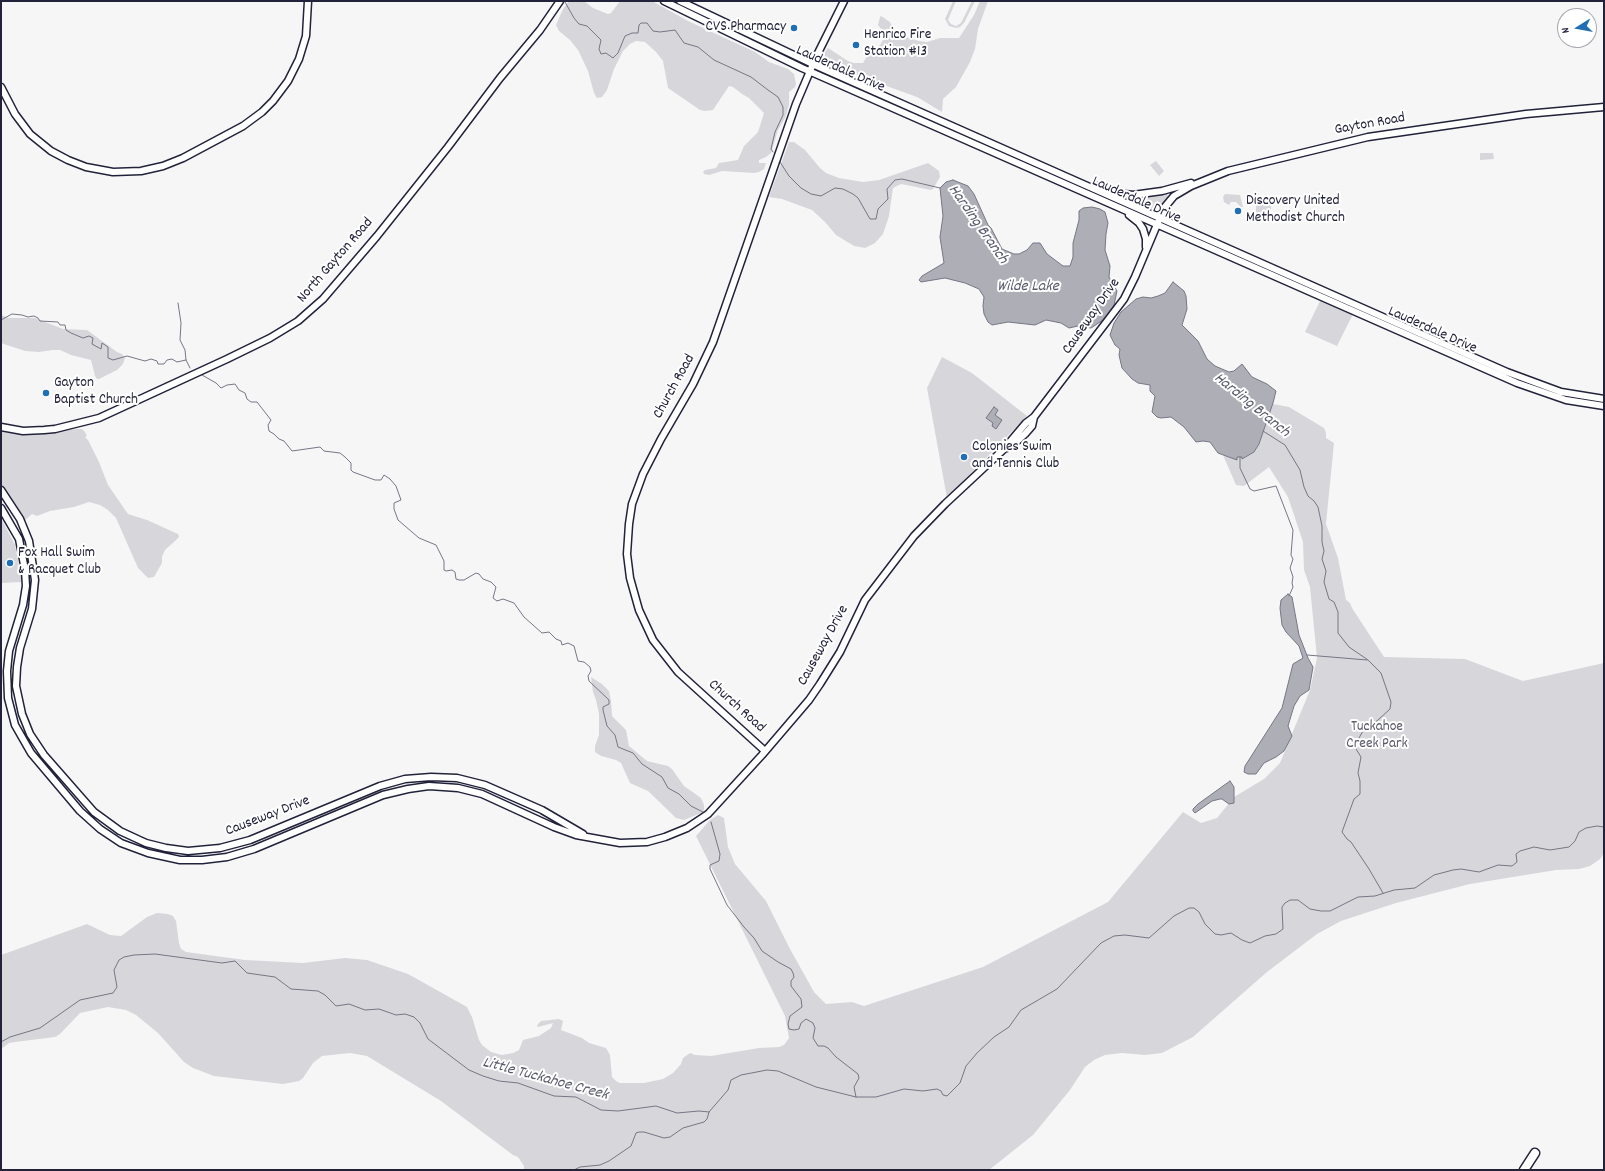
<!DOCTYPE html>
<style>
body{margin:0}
#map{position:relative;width:1605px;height:1171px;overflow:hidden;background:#f6f6f7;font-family:Dekko,sans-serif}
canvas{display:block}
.frame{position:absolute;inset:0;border:2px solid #22223b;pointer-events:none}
.north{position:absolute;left:1557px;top:8px;width:40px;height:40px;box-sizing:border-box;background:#fff;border:1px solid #a7a7b1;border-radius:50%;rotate:259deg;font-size:11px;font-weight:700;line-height:16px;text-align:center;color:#22223b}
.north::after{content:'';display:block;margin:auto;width:14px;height:18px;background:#1f6fb2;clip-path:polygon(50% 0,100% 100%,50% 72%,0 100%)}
</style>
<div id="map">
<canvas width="1605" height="1171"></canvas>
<div class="frame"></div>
<div class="north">N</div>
</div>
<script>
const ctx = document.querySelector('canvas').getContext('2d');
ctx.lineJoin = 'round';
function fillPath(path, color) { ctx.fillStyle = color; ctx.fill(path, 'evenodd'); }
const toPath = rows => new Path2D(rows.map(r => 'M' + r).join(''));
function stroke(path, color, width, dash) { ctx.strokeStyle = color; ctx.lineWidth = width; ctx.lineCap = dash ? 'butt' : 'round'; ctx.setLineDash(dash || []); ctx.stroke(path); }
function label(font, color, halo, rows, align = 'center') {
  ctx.font = font + ' Dekko,sans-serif'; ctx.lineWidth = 4; ctx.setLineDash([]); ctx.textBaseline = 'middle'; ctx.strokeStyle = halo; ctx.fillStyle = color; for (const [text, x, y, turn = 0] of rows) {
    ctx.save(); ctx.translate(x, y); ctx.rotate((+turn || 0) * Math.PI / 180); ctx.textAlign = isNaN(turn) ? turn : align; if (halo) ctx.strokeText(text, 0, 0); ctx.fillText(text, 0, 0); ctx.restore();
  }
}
const green = toPath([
 [569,1,584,1,593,8,608,14,611,13,620,1,652,1,688,21,755,52,769,62,788,69,794,74,796,84,795,87,789,92,789,105,785,118,778,130,771,153,766,157,759,160,759,163,766,163,764,169,759,172,754,173,722,171,709,175,704,174,703,172,705,170,716,168,719,163,738,160,744,146,758,132,764,113,749,98,742,94,733,87,729,86,713,110,705,111,700,110,668,88,663,61,656,52,645,42,636,41,630,44,623,51,614,69,607,90,602,97,597,98,594,93,588,71,578,50,570,40,559,31,556,25,563,9],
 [953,1,956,1,948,20,951,24,956,26,961,23,972,1,975,1,964,23,960,27,956,28,949,26,945,19],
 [980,1,988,1,978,29,975,49,970,62,956,87,943,99,942,112,917,97,859,76,823,59,825,52,828,48,848,61,854,63,863,63,867,56,880,45,886,35,878,25,880,17,881,16,890,22,894,30,899,35,919,41,927,42,940,38,959,38,974,15],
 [789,142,794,142,805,150,820,168,826,173,839,178,863,182,879,180,928,163,939,171,940,177,933,189,931,190,901,184,893,188,889,216,883,234,875,243,865,248,854,246,836,235,825,222,812,210,782,199,769,197],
 [1480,153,1493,153,1494,159,1480,160],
 [1019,161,1040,168,1123,205,1100,197],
 [1156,161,1164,171,1159,176,1150,165],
 [1167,193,1168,196,1158,213,1155,214,1118,197,1118,196],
 [1225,194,1240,195,1243,207,1241,207,1236,202,1231,202,1229,205,1224,202,1223,197],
 [1271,202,1271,213,1267,217,1266,220,1256,217,1256,205],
 [1322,300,1353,314,1337,346,1305,332,1320,301],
 [1,315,9,318,35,318,63,329,87,330,117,352,122,354,125,358,123,364,117,370,99,379,97,379,95,376,91,360,71,355,60,350,53,350,39,352,25,351,1,343],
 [942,357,972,373,1027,416,947,498,927,388],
 [1273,404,1289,407,1324,428,1326,433,1326,438,1334,443,1326,524,1338,558,1346,600,1350,603,1352,608,1384,657,1465,659,1523,681,1604,663,1604,853,1600,859,1590,866,1579,869,1556,870,1470,884,1396,903,1341,921,1317,934,1267,972,1193,1037,1162,1053,1145,1055,1122,1053,1105,1055,1094,1060,1085,1067,1070,1090,1033,1135,989,1170,524,1170,524,1166,518,1157,513,1155,441,1101,367,1056,350,1053,322,1056,313,1063,303,1078,299,1081,283,1084,214,1076,193,1068,184,1062,158,1033,136,1015,126,1010,108,1007,80,1013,60,1034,55,1037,15,1042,9,1043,1,1049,1,955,87,924,110,935,121,936,147,917,157,913,168,914,173,916,176,921,179,943,181,949,186,952,245,960,303,963,345,958,367,960,408,974,467,1007,472,1017,479,1040,482,1045,491,1052,502,1055,513,1053,519,1050,523,1040,539,1036,551,1028,553,1023,538,1027,537,1026,538,1024,541,1021,559,1019,563,1021,561,1030,582,1038,589,1043,606,1048,610,1055,612,1077,616,1081,620,1083,644,1083,663,1079,673,1073,681,1064,683,1058,690,1053,695,1055,711,1056,759,1048,779,1047,784,1045,789,1038,785,1016,696,836,710,820,718,815,724,818,728,847,735,864,766,901,790,949,814,992,826,1004,852,1002,864,1006,983,967,1108,902,1183,812,1201,823,1217,818,1234,797,1264,779,1280,763,1310,690,1317,658,1310,587,1304,570,1303,542,1288,497,1269,467,1244,486,1236,485,1223,455,1237,459,1237,457,1242,457,1242,459,1254,452,1259,444],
 [77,429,82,429,85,432,87,436,85,437,88,440,99,462,108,485,128,514,147,520,178,534,179,537,175,541,165,550,162,557,162,563,154,577,148,578,138,568,116,518,108,510,100,505,89,502,74,507,50,511,37,516,32,514,23,522,4,492,1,486,1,432,32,435],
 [1,518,15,545,22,582,1,583],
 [591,677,602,684,609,691,611,701,612,716,626,730,629,746,647,761,668,766,672,769,684,786,701,798,704,805,704,810,701,813,684,820,676,818,648,791,630,783,621,763,616,760,601,756,595,752,595,746,599,735,599,714,596,700,593,692]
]);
const water = toPath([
 [953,180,968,186,974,194,988,225,991,228,1002,249,1014,254,1019,254,1027,250,1033,243,1040,243,1047,254,1063,266,1070,266,1073,257,1073,243,1079,220,1079,211,1083,208,1092,207,1100,209,1105,212,1108,223,1106,234,1105,250,1110,266,1109,277,1117,291,1114,305,1106,318,1091,328,1078,326,1069,328,1061,323,1046,320,1035,325,1008,322,992,325,988,322,984,314,983,306,984,297,979,289,965,283,945,278,921,282,919,280,922,276,944,263,940,237,943,216,940,188,946,182,953,180],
 [1173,282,1184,291,1186,296,1187,309,1182,325,1198,341,1207,359,1215,366,1229,372,1234,371,1242,364,1252,377,1267,384,1276,391,1273,403,1259,444,1254,452,1242,459,1242,457,1237,457,1237,460,1218,453,1210,442,1203,441,1196,442,1184,427,1171,417,1161,418,1157,417,1152,412,1155,396,1150,391,1150,385,1138,383,1132,379,1122,368,1119,355,1120,349,1115,345,1110,335,1114,323,1121,312,1136,299,1143,297,1151,298,1158,296,1165,293,1173,282],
 [994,407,998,410,995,415,1002,420,996,429,992,426,993,423,986,418,994,407],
 [1288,594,1292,597,1299,635,1308,658,1313,667,1309,690,1300,696,1294,706,1288,726,1292,736,1284,751,1276,757,1264,763,1256,774,1248,774,1244,772,1245,766,1282,708,1293,664,1303,658,1299,646,1286,632,1282,625,1280,608,1281,600,1288,594],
 [1230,781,1234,787,1234,803,1229,804,1222,799,1220,799,1212,801,1195,813,1193,811,1193,809,1198,804,1230,781]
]);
const stream = toPath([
 [565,2,574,18,579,24,587,26,601,40,599,49,601,54,606,53,613,58,618,53,625,36,632,33,638,33,639,25,641,23,647,23,653,31,660,32,675,30,684,43,698,47,714,60,751,77,768,90,778,97,783,107,783,115,775,132,771,149,773,152],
 [780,162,789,176,801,188,811,194,821,196,835,188,843,189,853,194,858,198,870,219,876,219,878,209,888,199,887,189,895,180,902,179,940,188],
 [178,303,181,323,180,340,185,350,186,360,190,368],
 [1,320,12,314,22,315,28,317,34,316,38,318,40,321,58,322,60,325,65,325,66,330,71,333,83,338,89,336,93,338,92,344,101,349,102,343,108,347,108,358,113,360,127,356,145,361,151,359,157,361,158,364,164,364,167,360,172,359,177,362,186,360],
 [202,375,216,383,221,388,227,385,235,384,239,390,245,393,247,399,251,402,257,402,271,420,268,425,269,431,274,434,279,439,284,441,292,451,320,447,324,451,340,453,345,457,351,463,351,470,353,472,375,480,381,480,384,475,390,479,396,486,401,500,394,503,394,509,398,520,419,538,436,545,444,561,444,570,446,571,452,570,455,572,456,579,459,580,464,580,476,573,479,574,483,579,491,582,496,587,493,598,497,601,503,599,514,603,524,617,542,633,549,632,556,639,561,641,562,645,568,643,574,646,578,661,584,662,590,667,591,671,588,676,589,681,609,700,609,704,603,707,603,710,607,726,615,735,618,747,633,753,642,764,662,777,668,788,679,794,691,806,703,812],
 [1263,431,1285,445,1300,470,1304,487,1308,496,1314,501,1318,507,1322,526,1322,542,1324,551,1322,559,1326,571,1324,582,1329,599,1334,602,1338,612,1338,633,1349,647,1368,660,1381,673,1391,702,1390,709,1378,720,1363,731,1356,743,1356,749,1361,757,1358,773,1360,781,1360,794,1354,799,1342,832,1347,839,1351,842,1369,869,1383,893],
 [1240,457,1240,468,1250,489,1254,491,1276,486,1293,530,1291,555,1293,559,1290,568,1293,577,1292,583,1293,587,1289,596],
 [1307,655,1367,660],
 [711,822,720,854,719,861,710,865,710,869,727,905,744,927,754,938,762,951,778,962,791,969,793,973,794,977,791,981,791,986,801,999,802,1007,790,1016,788,1024,789,1029,794,1030,799,1029,801,1023,806,1019,813,1023,815,1028,813,1038,818,1046,824,1046,828,1048,836,1057,858,1074,859,1078,854,1087,856,1097],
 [1,1042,10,1037,40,1028,80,1000,113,993,117,987,114,970,119,960,124,957,134,955,155,954,222,963,235,961,247,973,275,977,291,989,318,991,325,995,336,1006,349,1004,365,1010,379,1009,396,1015,405,1014,414,1017,420,1023,428,1039,469,1070,483,1076,499,1081,518,1083,554,1096,576,1097,601,1110,618,1111,656,1106,677,1113,699,1111,709,1112],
 [574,1170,580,1167,600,1165,609,1161,631,1146,636,1133,639,1132,644,1132,664,1138,670,1137,683,1128,704,1122,707,1119,709,1112,728,1090,731,1080,741,1075,767,1070,778,1071,816,1087,856,1097,876,1097,904,1089,923,1091,937,1089,941,1091,943,1095,947,1096,960,1083,966,1066,977,1053,994,1037,1009,1027,1021,1010,1057,989,1101,943,1114,936,1125,935,1149,938,1174,916,1189,908,1194,908,1199,912,1205,924,1215,934,1221,935,1231,933,1242,940,1250,943,1265,936,1276,934,1283,929,1282,907,1285,903,1290,900,1298,900,1310,909,1321,911,1330,911,1358,897,1375,896,1394,890,1415,888,1434,875,1453,870,1461,869,1479,872,1498,865,1512,866,1517,862,1516,854,1520,851,1534,847,1550,850,1569,847,1575,841,1579,832,1586,828,1597,826,1604,827]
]);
const secondary = toPath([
 [664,1,802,68,1517,383,1566,400,1604,406],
 [680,1,819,67,1507,372,1561,392,1604,399],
 [1,87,15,114,30,134,51,151,68,160,86,167,113,172,141,171,163,166,183,158,243,126,262,112,273,101,288,81,299,59,306,36,308,1],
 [1097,186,1116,193,1133,195,1162,191,1191,183],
 [1129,215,1139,223,1143,229,1146,239,1146,247],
 [1,427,23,431,44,430,55,429,99,418,227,359,270,338,298,321,323,299,377,236,448,147,500,78,540,30,560,1],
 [1007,448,1015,443,1025,434,1032,426,1034,417],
 [1,490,20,519,29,541,35,580,32,609,20,648,17,667,16,686,22,714,30,734,44,755,94,812,120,831,146,843,166,848,188,851,220,848,250,840,380,786,405,779,431,777,457,778,485,785,542,810,583,834],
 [1,508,19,539,25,570,26,586,23,605,9,651,7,671,8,698,15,725,31,753,80,811,100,829,121,843,148,853,180,860,202,860,227,857,254,849,383,795,408,789,429,786,458,788,482,794,554,827,576,835,620,843,647,842,665,837,687,828,708,814,762,755,809,700,820,684,840,652,865,600,914,536,945,504,1004,449,1026,423,1034,417,1124,299,1135,277,1164,208,1174,196,1191,186,1228,171,1368,137,1526,114,1604,107],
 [765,751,678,672,653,640,639,610,630,578,627,554,629,524,632,504,643,474,661,439,693,384,713,342,796,104,816,57,844,1]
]);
const highway = toPath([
 [1524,1170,1535,1153]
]);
const markers = [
 [794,28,4,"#1f6fb2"],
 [856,45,4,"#1f6fb2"],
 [1238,211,4,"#1f6fb2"],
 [46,393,4,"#1f6fb2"],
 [964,457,4,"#1f6fb2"],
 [10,563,4,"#1f6fb2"]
];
const poiNames = [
 ["CVS Pharmacy",786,28,"right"],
 ["Henrico Fire",864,36],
 ["Station #13",864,53],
 ["Discovery United",1246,202],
 ["Methodist Church",1246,219],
 ["Gayton",54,384],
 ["Baptist Church",54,401],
 ["Colonies Swim",972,448],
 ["and Tennis Club",972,465],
 ["Fox Hall Swim",18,554],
 ["& Racquet Club",18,571]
];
const streetNames = [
 ["Lauderdale Drive",840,70,24],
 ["Gayton Road",1370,125,-10],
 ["Lauderdale Drive",1136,201,24],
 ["North Gayton Road",336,261,-49],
 ["Causeway Drive",1092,317,-55],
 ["Lauderdale Drive",1432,331,24],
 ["Church Road",675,387,-61],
 ["Causeway Drive",824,646,-61],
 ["Church Road",736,707,42],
 ["Causeway Drive",268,817,-21]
];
const parkNames = [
 ["Tuckahoe",1377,728],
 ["Creek Park",1377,745]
];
const waterNames = [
 ["Harding Branch",977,225,55],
 ["Wilde Lake",1028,288],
 ["Harding Branch",1251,406,39],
 ["Little Tuckahoe Creek",545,1080,15]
];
fillPath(green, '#d7d7db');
fillPath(water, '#aeaeb7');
stroke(water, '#767685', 1);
stroke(stream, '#767685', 1);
stroke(secondary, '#22223b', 9);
stroke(highway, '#22223b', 11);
stroke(secondary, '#fff', 6);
stroke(highway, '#fff', 8);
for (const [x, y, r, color] of markers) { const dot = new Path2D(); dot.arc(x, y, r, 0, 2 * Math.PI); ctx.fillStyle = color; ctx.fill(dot); stroke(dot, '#fff', 1.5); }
label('15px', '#22223b', '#fff', poiNames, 'left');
label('15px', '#22223b', '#fff', streetNames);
label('15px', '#58586b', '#fff', parkNames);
label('italic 16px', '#5a5a6d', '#fff', waterNames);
</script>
